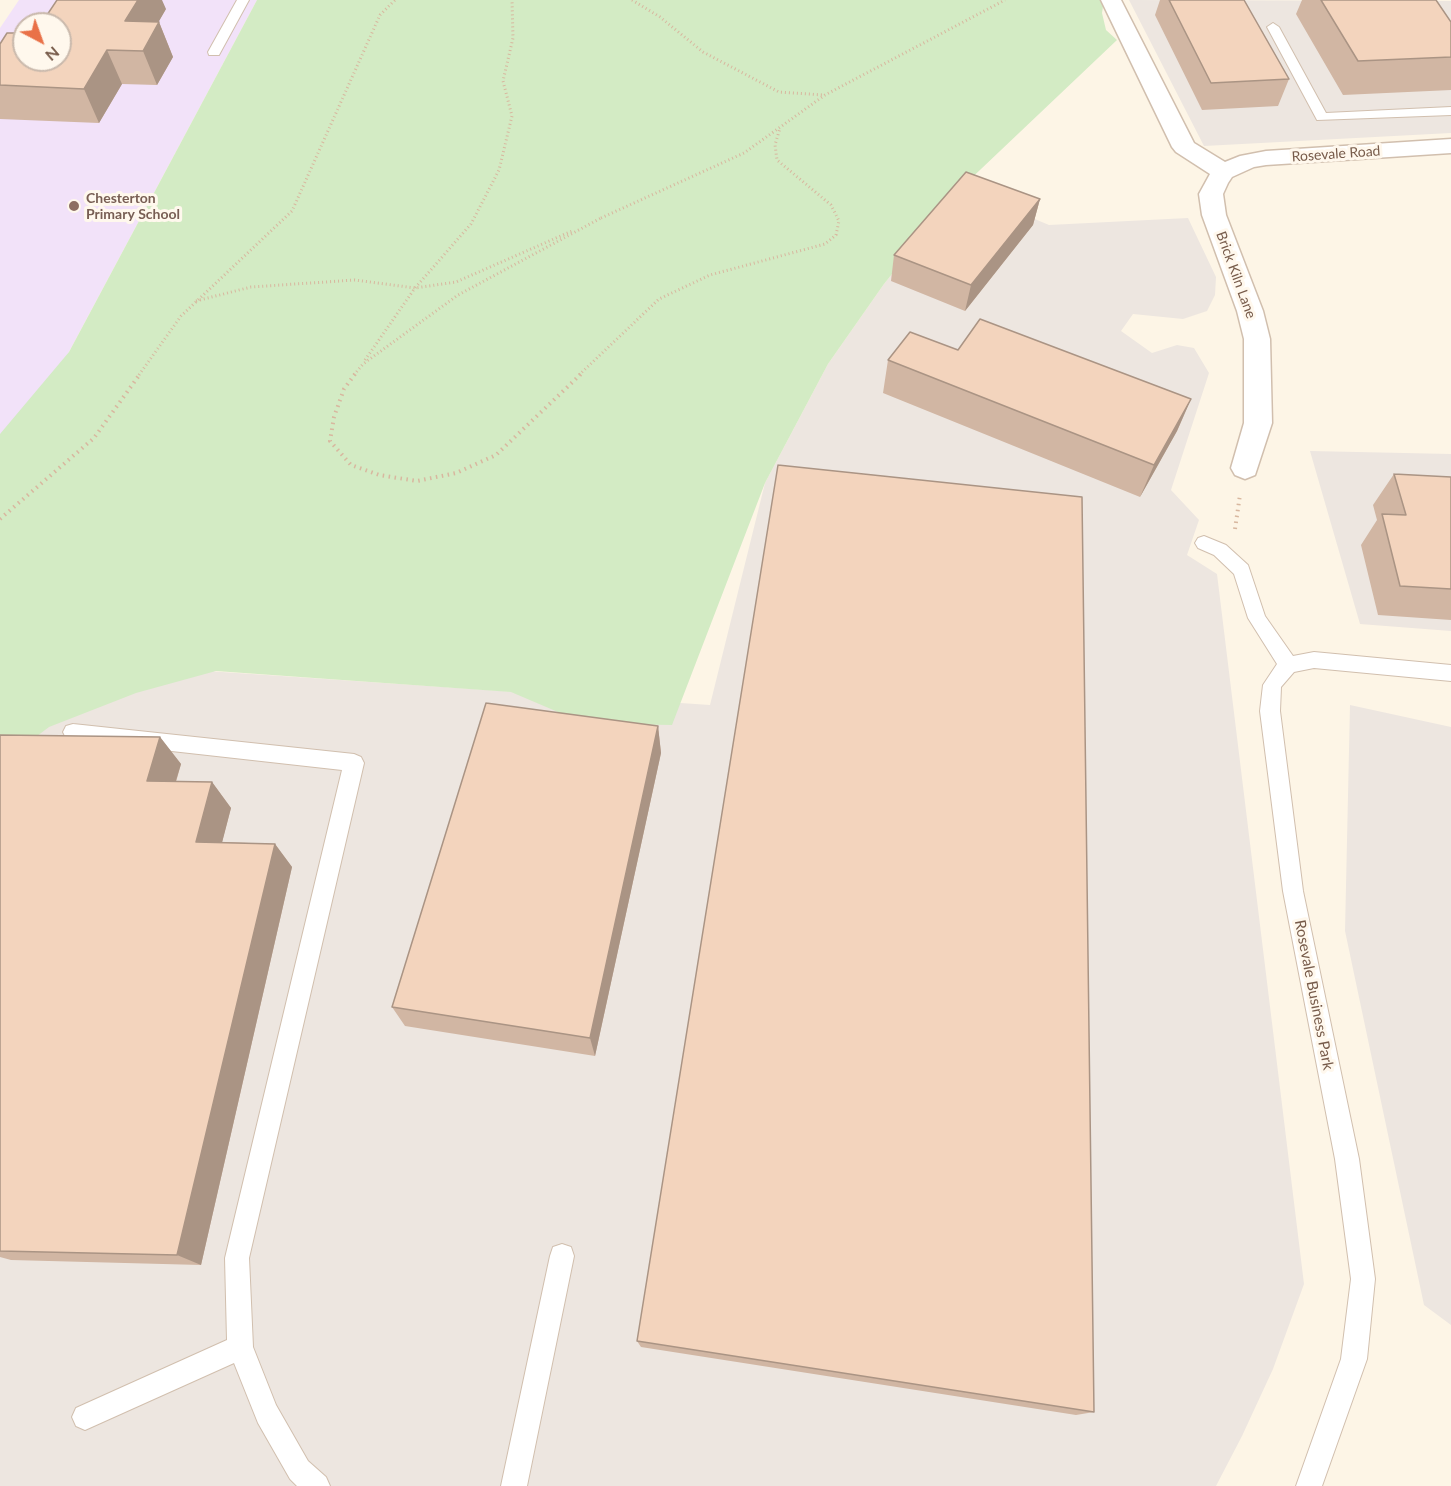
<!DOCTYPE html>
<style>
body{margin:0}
#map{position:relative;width:1451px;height:1486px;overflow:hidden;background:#fdf5e6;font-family:Lato,sans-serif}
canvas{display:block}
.north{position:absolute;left:12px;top:12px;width:60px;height:60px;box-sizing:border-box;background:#fff8ed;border:2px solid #c9b9ac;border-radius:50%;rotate:139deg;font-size:16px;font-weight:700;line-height:24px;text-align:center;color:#775b4a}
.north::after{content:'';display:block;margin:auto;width:21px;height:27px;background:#e97148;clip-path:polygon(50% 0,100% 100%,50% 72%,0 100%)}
</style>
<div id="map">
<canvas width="1451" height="1486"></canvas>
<div class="north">N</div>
</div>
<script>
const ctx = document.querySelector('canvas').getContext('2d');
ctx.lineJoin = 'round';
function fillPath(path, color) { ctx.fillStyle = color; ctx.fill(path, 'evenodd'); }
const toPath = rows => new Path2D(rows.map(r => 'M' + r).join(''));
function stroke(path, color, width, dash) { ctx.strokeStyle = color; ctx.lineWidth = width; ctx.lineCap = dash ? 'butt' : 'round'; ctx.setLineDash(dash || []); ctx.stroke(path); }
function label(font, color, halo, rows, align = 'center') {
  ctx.font = font + ' Lato,sans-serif'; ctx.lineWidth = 6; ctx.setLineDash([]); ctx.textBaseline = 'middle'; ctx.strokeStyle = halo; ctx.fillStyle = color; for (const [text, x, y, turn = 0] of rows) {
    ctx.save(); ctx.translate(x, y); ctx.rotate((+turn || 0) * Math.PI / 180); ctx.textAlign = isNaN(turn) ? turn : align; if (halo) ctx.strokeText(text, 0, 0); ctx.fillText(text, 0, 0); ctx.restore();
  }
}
const industrial = toPath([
 [1129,0,1451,1,1451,133,1204,146],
 [961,188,1049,225,1188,218,1216,277,1215,295,1207,311,1183,319,1133,314,1121,331,1152,353,1177,345,1194,348,1209,373,1171,490,1199,520,1187,555,1217,574,1304,1284,1273,1369,1242,1436,1216,1486,0,1486,0,657,710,705,765,483,828,364,884,284],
 [1310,451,1451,454,1451,631,1360,624],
 [1350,705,1451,727,1451,1325,1424,1305,1345,931]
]);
const education = toPath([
 [19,0,257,0,0,481,0,28],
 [24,24,60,24,60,60,24,60]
]);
const green = toPath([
 [257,0,1104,0,1102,13,1106,30,1117,40,961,188,884,284,828,364,765,483,672,725,610,724,565,715,511,692,216,671,136,693,49,727,0,764,0,434,69,352]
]);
const pathFar1 = toPath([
 [632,0,660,17,703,52,779,92,823,95],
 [601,218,744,153,825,95,1005,0],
 [196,301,251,287,355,280,415,288,456,282,572,231],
 [365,360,415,288,471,224,499,170,512,116,503,81,513,38,512,0],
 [139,375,181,316,292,211,380,15,395,0],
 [354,375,363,364,458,295,601,218],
 [579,375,659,299,710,275,825,244,836,235,839,221,831,205,777,160,775,145,780,128]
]);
const path = toPath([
 [355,374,344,389,334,417,330,441,351,465,379,475,417,481,456,473,496,455,581,374],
 [0,519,94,438,140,374],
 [1235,529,1240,495]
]);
const lane = toPath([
 [237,0,249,0,219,55,209,55,208,52,237,0],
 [1273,23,1279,27,1326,113,1451,107,1451,115,1317,120,1267,27,1273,23],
 [1204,536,1226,545,1248,565,1265,616,1293,656,1314,652,1451,665,1451,681,1314,668,1294,672,1281,687,1280,711,1303,891,1359,1159,1375,1279,1367,1359,1322,1486,1296,1486,1341,1359,1351,1279,1335,1159,1283,891,1260,711,1263,685,1277,664,1248,618,1234,574,1214,555,1198,548,1195,543,1198,538,1204,536],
 [73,724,354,754,361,757,364,763,249,1258,253,1347,276,1405,308,1461,326,1477,330,1486,297,1486,290,1479,258,1423,234,1363,85,1430,76,1426,72,1417,76,1408,227,1340,225,1258,342,770,73,740,66,738,63,732,66,726,73,724],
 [562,1244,571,1247,574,1256,527,1486,501,1486,550,1256,553,1247,562,1244]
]);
const street = toPath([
 [1101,0,1121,0,1194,143,1225,162,1240,156,1266,151,1451,139,1451,153,1266,165,1254,167,1232,177,1228,183,1223,194,1226,215,1263,311,1270,339,1272,423,1255,475,1245,479,1235,475,1231,468,1244,423,1244,339,1237,311,1202,215,1199,194,1210,174,1176,152,1172,147,1101,0]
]);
const wall = toPath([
 [1160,0,1244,0,1289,79,1278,106,1202,110,1155,15],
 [1302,0,1436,0,1451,22,1451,90,1343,95,1296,14],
 [166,9,158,22,159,22,173,57,157,85,122,84,99,123,0,119,0,44,24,60],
 [1040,199,1033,225,965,311,891,281,894,255],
 [958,350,1191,399,1177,431,1140,497,883,393,888,360],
 [1394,474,1451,477,1451,620,1378,615,1361,545,1377,520,1373,505],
 [658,726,661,753,595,1056,405,1026,392,1007],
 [0,735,160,737,181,764,176,782,212,782,231,808,222,842,275,844,292,867,201,1265,11,1260,0,1257],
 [637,1341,1094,1412,1076,1415,641,1347]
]);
const shadedWall = toPath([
 [135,0,162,0,166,9,142,51,125,21],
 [159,22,173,57,157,85,143,51],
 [107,50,122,84,99,123,84,89],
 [1040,199,1033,225,965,311,971,285],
 [1191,399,1177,431,1140,497,1154,465],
 [658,726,661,753,595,1056,590,1038],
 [160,737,181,764,168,807,147,781],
 [212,782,231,808,216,866,196,842],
 [275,844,292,867,201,1265,177,1255]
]);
const building = toPath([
 [57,0,138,0,125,21,159,22,143,51,107,50,84,89,0,85,0,44,7,33,24,33,24,60,60,60,60,24,41,24,57,0],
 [1169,0,1244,0,1289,79,1211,83,1169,0],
 [1321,0,1436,0,1451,22,1451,57,1358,61,1321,0],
 [966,172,1040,199,971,285,894,255,966,172],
 [980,319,1191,399,1154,465,888,360,910,332,958,350,980,319],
 [778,465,1082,497,1094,1412,637,1341,778,465],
 [1394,474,1451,477,1451,589,1400,586,1382,514,1406,515,1394,474],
 [486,703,658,726,590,1038,392,1007,486,703],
 [0,735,160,737,147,781,212,782,196,842,275,844,177,1255,0,1251,0,735]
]);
const markers = [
 [74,206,6,"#8d6e63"]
];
const farStreetnames = [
 ["Rosevale Road",1336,154,-4],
 ["Brick Kiln Lane",1236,275,70]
];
const farEducationnames = [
 ["Chesterton",86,198],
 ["Primary School",86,214]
];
const streetNames = [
 ["Rosevale Business Park",1314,995,79]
];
fillPath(industrial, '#ede6e0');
fillPath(education, '#f2e2f9');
fillPath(green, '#d3ebc4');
stroke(lane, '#d1bfae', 2);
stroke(street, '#d1bfae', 3);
stroke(pathFar1, '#d8b79f', 3, [1, 3]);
stroke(path, '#d8b79f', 4, [1.5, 4.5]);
fillPath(lane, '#fff');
fillPath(street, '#fff');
fillPath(wall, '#d1b6a3');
fillPath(shadedWall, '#aa9484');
fillPath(building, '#f3d4bd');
stroke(building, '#aa9484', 1.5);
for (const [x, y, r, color] of markers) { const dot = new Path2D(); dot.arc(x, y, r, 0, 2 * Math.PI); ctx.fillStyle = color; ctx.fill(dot); stroke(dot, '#fff8ed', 2); }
label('14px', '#775b4a', '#fff8ed', farStreetnames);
label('bold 14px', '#785e54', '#fff8ed', farEducationnames, 'left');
label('15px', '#775b4a', '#fff8ed', streetNames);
</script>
